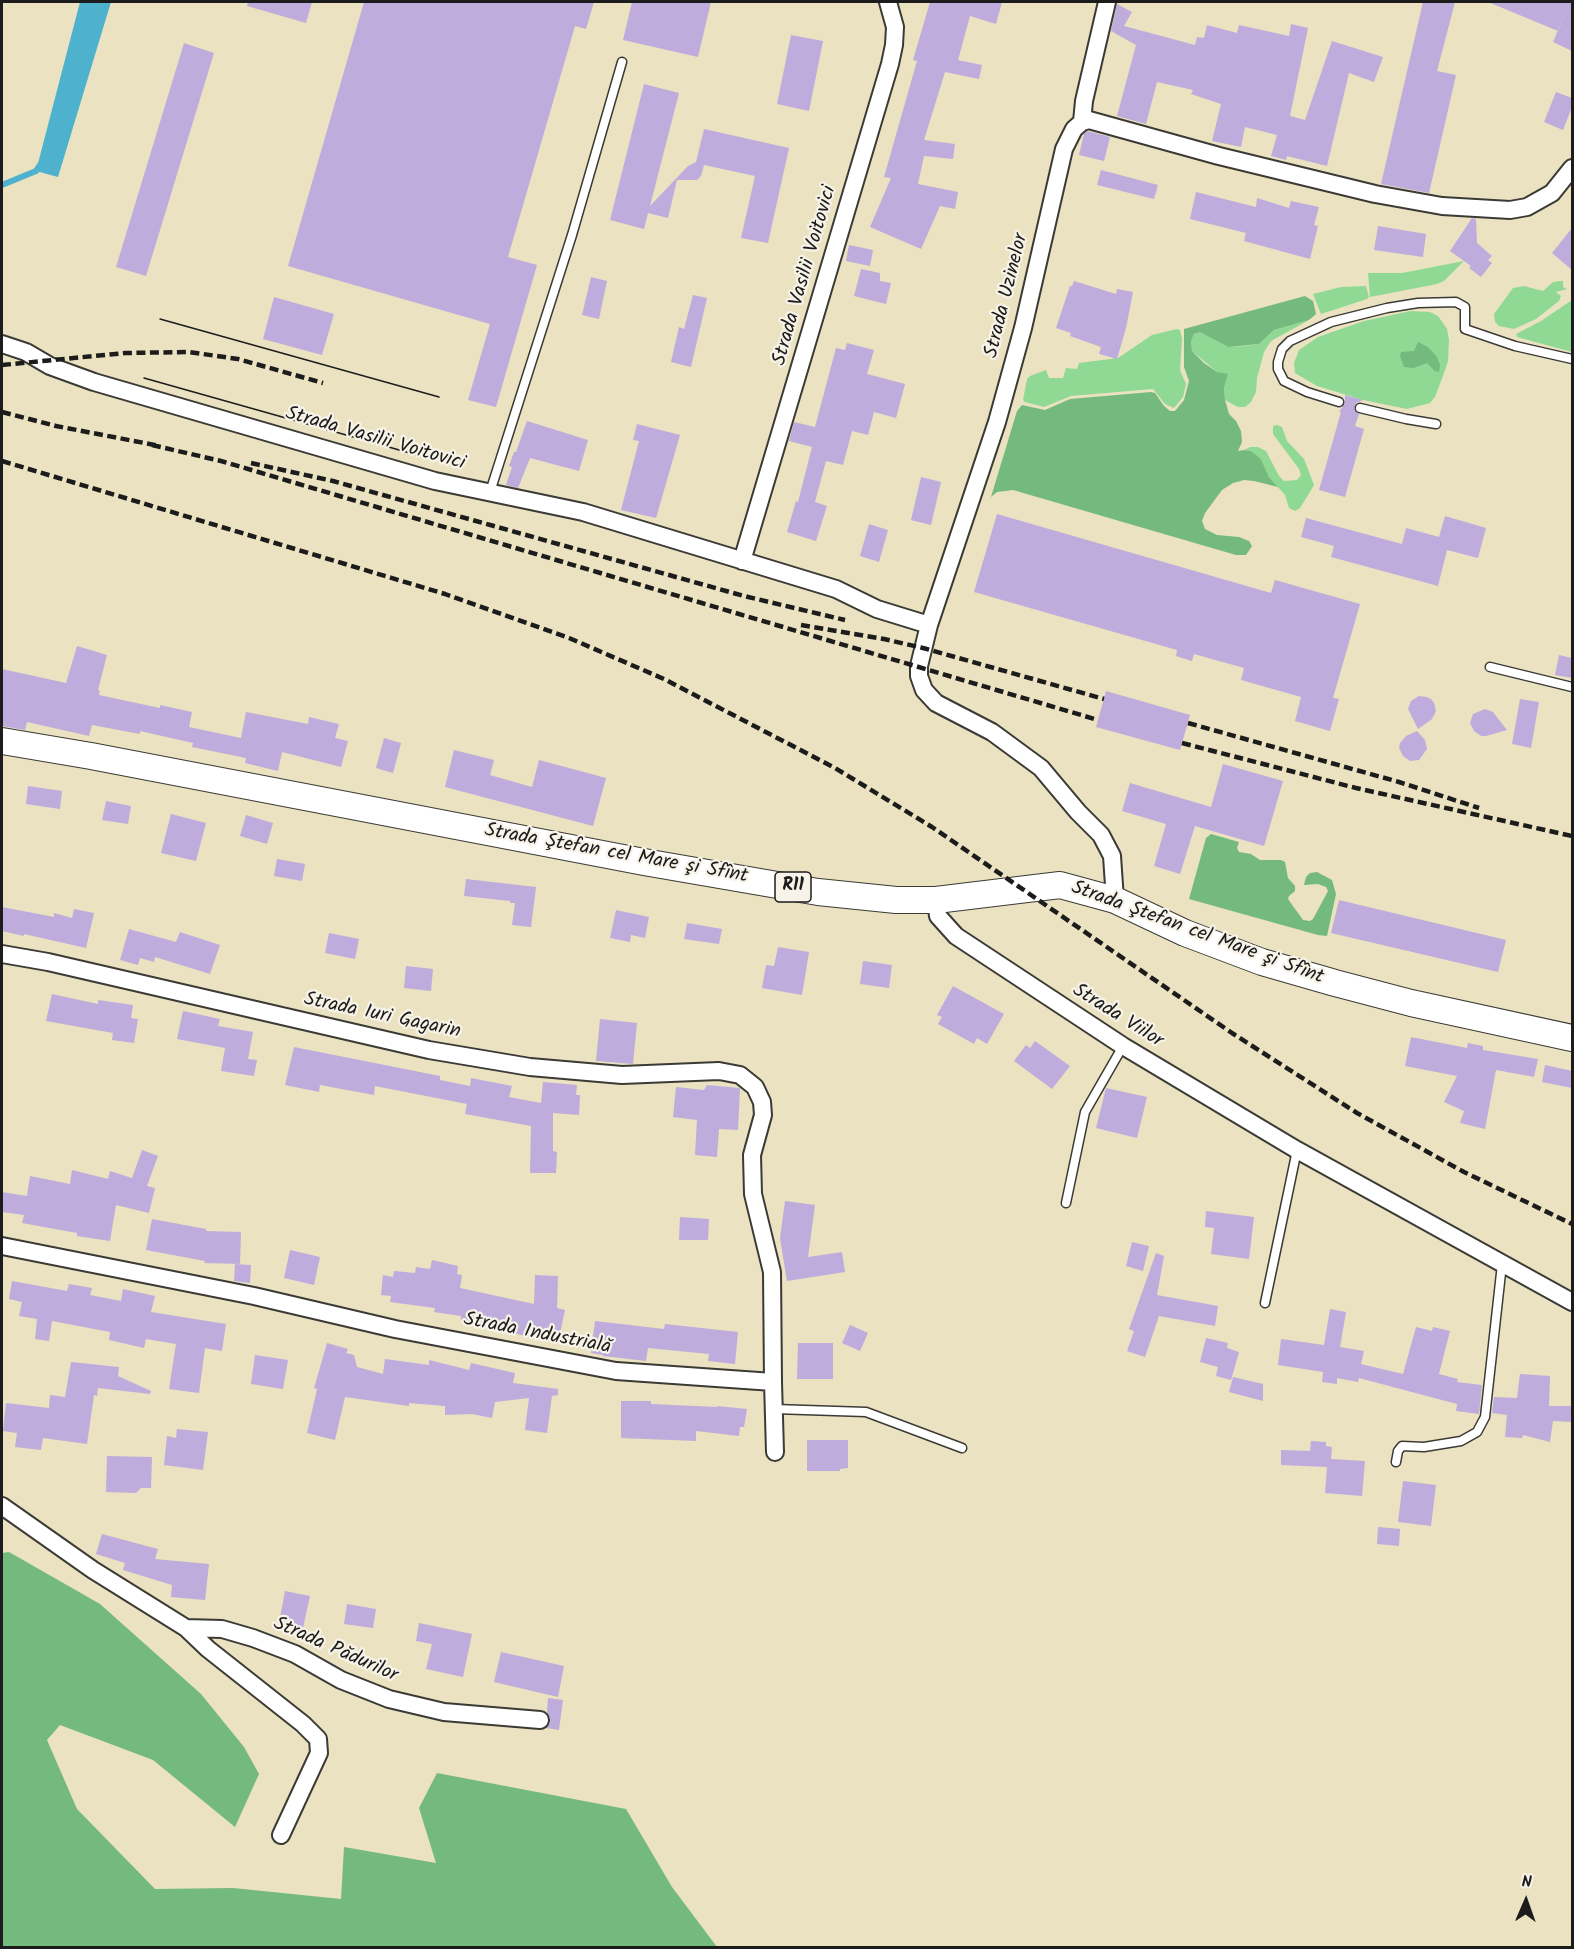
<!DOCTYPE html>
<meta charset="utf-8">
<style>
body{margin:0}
#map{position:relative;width:1574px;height:1949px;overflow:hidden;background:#eae2c0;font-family:Kalam,sans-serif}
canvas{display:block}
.frame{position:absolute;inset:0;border:3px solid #1c1c1c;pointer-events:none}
.north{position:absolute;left:1496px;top:1871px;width:60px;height:60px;-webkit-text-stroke:4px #f7f3e8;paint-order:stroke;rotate:2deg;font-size:16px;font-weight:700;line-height:24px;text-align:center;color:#1c1c1c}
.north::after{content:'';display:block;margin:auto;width:21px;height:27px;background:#1c1c1c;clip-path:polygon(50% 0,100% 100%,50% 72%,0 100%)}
</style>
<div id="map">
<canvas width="1574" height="1949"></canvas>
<div class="frame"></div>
<div class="north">N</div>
</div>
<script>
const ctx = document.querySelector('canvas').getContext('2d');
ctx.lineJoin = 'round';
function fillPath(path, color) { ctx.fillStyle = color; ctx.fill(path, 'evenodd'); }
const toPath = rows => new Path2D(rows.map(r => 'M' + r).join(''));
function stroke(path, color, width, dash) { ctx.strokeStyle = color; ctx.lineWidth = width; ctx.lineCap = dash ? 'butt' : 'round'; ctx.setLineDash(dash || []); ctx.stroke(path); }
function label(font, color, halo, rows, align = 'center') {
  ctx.font = font + ' Kalam,sans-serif'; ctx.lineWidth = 4.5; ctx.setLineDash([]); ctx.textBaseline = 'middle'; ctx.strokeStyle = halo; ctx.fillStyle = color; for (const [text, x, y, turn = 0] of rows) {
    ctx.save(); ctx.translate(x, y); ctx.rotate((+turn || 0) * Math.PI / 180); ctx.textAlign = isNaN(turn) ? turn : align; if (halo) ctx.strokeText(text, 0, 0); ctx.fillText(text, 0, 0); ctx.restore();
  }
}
const green = toPath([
 [1464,261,1444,281,1437,284,1370,297,1368,273,1402,273],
 [1561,281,1563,281,1563,287,1567,289,1556,292,1561,296,1559,301,1536,319,1514,329,1499,326,1495,322,1494,314,1513,288,1524,286,1543,291,1553,282],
 [1366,286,1369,297,1367,299,1321,314,1313,294,1341,287],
 [1572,300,1572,352,1517,337,1516,334,1541,321],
 [1411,311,1430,312,1438,316,1447,329,1449,340,1448,361,1444,373,1435,397,1430,403,1407,409,1363,400,1317,386,1295,373,1294,363,1299,350,1318,337,1364,321],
 [1309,320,1271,341,1264,352,1257,378,1256,392,1251,402,1245,407,1238,407,1225,400,1224,387,1217,372,1192,351,1191,341,1194,334,1200,332,1228,347,1244,346,1259,344,1274,330],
 [1177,329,1180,330,1182,339,1180,370,1186,384,1183,397,1174,408,1165,404,1153,389,1071,396,1044,407,1025,402,1023,400,1027,379,1030,376,1046,370,1049,378,1063,378,1066,368,1077,369,1079,363,1118,358,1152,335],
 [1277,425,1282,427,1287,441,1304,459,1314,485,1300,508,1295,511,1289,508,1285,495,1269,477,1261,459,1251,451,1244,450,1250,447,1258,447,1266,451,1279,476,1284,481,1297,480,1301,475,1299,469,1273,434,1273,426]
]);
const forest = toPath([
 [1305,296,1313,301,1316,314,1309,320,1274,330,1259,344,1228,347,1200,332,1194,334,1191,341,1192,351,1204,363,1217,372,1228,374,1224,387,1225,400,1229,414,1236,421,1241,431,1242,442,1238,451,1244,450,1251,451,1261,459,1269,477,1278,487,1254,481,1244,480,1233,483,1222,490,1205,513,1202,521,1205,529,1217,535,1239,537,1249,541,1252,546,1246,555,1236,555,1013,490,997,492,991,497,1017,411,1022,405,1045,410,1070,399,1151,392,1155,393,1164,406,1170,411,1175,411,1184,400,1189,381,1184,367,1184,329],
 [1418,342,1428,347,1437,357,1440,365,1439,372,1435,371,1427,363,1414,368,1404,367,1400,356,1401,352,1414,351],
 [1211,834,1239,842,1237,848,1239,852,1251,854,1260,860,1281,860,1285,862,1288,878,1295,886,1295,891,1289,896,1288,899,1303,920,1310,921,1313,919,1328,891,1326,887,1318,884,1304,885,1306,877,1310,873,1317,872,1332,880,1336,894,1327,936,1318,935,1189,899,1206,838],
 [9,1552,100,1604,201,1694,244,1747,259,1774,235,1827,153,1760,60,1725,47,1740,77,1809,155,1889,233,1888,341,1899,344,1847,436,1863,419,1808,437,1773,626,1809,672,1887,717,1947,2,1947,2,1553]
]);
const water = toPath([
 [80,2,111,2,58,177,36,171]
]);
const stream = toPath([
 [2,185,36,171,40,165]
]);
const building = toPath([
 [248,2,312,2,306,23,247,6],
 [364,2,594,2,586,29,575,26,508,257,537,265,496,407,468,400,490,324,288,266],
 [632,2,711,2,698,57,623,40],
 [930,2,1002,2,996,24,970,16,958,60,982,65,979,79,945,72,924,140,955,144,953,159,924,156,918,184,958,192,955,209,940,206,921,249,870,227,891,178,884,177,917,61,913,60],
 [1423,2,1455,2,1437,71,1456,75,1429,193,1381,184],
 [1488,2,1570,2,1558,31],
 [1570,2,1572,2,1572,51,1553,42],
 [1117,4,1132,12,1124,26,1195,45,1197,37,1204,38,1207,25,1237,33,1239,25,1289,36,1291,24,1308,28,1290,116,1305,120,1332,41,1383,57,1374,82,1349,73,1327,166,1287,156,1286,160,1271,156,1277,135,1245,127,1241,147,1212,141,1221,104,1191,94,1193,90,1157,82,1146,124,1117,116,1136,45,1111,31],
 [791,35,823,41,809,111,777,104],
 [184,43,214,53,146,276,116,267],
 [644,84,679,93,650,206,688,166,696,162,704,129,789,148,768,243,741,238,755,176,704,165,701,176,697,180,677,180,668,218,648,213,644,229,610,220],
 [1556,92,1572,98,1572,107,1563,130,1544,122],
 [1087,131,1110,137,1104,161,1079,155,1084,134],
 [1101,170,1158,185,1154,199,1097,185],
 [1196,192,1256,207,1257,198,1289,208,1291,201,1319,207,1314,225,1318,226,1310,259,1244,241,1246,233,1190,219],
 [1472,218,1476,219,1477,243,1492,256,1488,260,1492,263,1481,277,1469,268,1471,266,1450,251],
 [1378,226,1426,234,1423,257,1374,250],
 [1572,228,1572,270,1552,253],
 [849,245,873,250,870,266,846,261],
 [861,269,880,273,880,281,891,283,886,304,854,296],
 [591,277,607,281,599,319,582,315],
 [1074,281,1116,294,1117,289,1133,292,1126,328,1117,359,1099,354,1101,347,1070,336,1071,333,1056,328,1070,286,1072,286],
 [693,295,707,298,691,367,671,362,679,327,684,329],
 [274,297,334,314,322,355,263,339],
 [847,343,874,350,867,374,905,384,896,418,874,412,868,435,852,431,843,465,826,461,815,502,827,506,816,541,787,532,796,501,798,502,812,447,789,441,794,422,815,427,836,348,845,350],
 [1345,395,1363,400,1356,403,1354,409,1359,414,1355,426,1364,429,1345,497,1319,490,1341,412,1339,412,1345,403],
 [527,421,588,440,579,471,530,458,518,488,506,485,512,467,509,466,514,452,516,452],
 [637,424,680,435,656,518,621,510,639,441,633,440],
 [921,477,941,482,931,525,911,520],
 [997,514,1271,593,1275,580,1360,604,1333,698,1339,699,1330,731,1295,721,1301,697,1241,680,1244,668,1194,654,1192,661,1176,656,1177,650,974,592],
 [1445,516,1486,528,1478,558,1447,550,1438,586,1331,557,1334,546,1301,537,1306,518,1402,544,1406,528,1439,537],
 [869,524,888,530,879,562,860,556],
 [77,646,107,655,98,690,100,691,99,695,160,708,160,705,192,712,189,727,241,738,246,712,308,724,309,717,339,724,335,738,348,741,341,767,282,752,278,771,245,763,246,758,192,747,193,743,140,731,140,734,92,725,89,736,27,722,25,730,2,726,2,669,66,683],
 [1559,655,1572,658,1572,678,1555,675],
 [1106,691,1190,715,1180,750,1096,727],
 [1419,696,1427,697,1431,699,1434,703,1436,711,1432,719,1418,729,1408,709,1411,701],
 [1520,699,1539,702,1531,748,1512,744],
 [1485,709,1493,712,1507,730,1486,736,1481,736,1474,731,1470,723,1473,714],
 [1417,731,1425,740,1427,749,1419,760,1410,761,1403,756,1399,748,1400,743,1406,736],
 [384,738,401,743,393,773,376,768],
 [454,750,494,760,490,775,532,787,539,760,606,778,593,826,445,787],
 [1223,764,1283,781,1264,846,1195,826,1180,874,1154,866,1166,824,1122,811,1130,783,1211,807],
 [28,786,62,791,60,809,26,804],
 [106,801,131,806,128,824,102,820],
 [171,814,206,823,196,861,161,853],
 [246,815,273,823,267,844,240,836],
 [277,859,305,864,302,881,274,876],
 [466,879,536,887,531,927,512,925,515,903,510,903,510,901,464,896],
 [1339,900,1506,940,1498,972,1331,933],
 [2,907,54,917,54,913,72,918,74,909,94,913,86,948,24,934,24,936,2,931],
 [616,910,649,917,645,938,631,935,630,942,610,938],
 [687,923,722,929,719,944,684,939],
 [129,929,176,942,180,932,220,945,210,974,155,957,154,962,140,958,138,965,120,960],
 [329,933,359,939,355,959,325,953],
 [778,947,809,952,802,995,762,988,766,965,774,966],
 [863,961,892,965,889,988,860,984],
 [406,966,433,969,431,991,404,988],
 [953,986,1004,1014,987,1044,977,1038,974,1044,938,1024,942,1017,937,1015],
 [52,994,98,1004,98,1000,133,1005,131,1018,138,1019,134,1043,112,1040,113,1033,46,1021],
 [183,1011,220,1019,218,1026,253,1032,248,1059,257,1060,254,1076,221,1071,225,1048,177,1039],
 [600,1019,637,1023,633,1064,596,1061],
 [1411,1037,1467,1048,1468,1043,1483,1046,1483,1050,1538,1059,1534,1077,1496,1070,1485,1129,1460,1123,1464,1111,1444,1102,1457,1076,1405,1066],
 [1035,1041,1070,1066,1052,1089,1014,1061,1026,1045,1030,1048],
 [294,1047,440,1076,440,1080,470,1086,471,1078,512,1086,509,1097,541,1103,543,1082,577,1085,576,1095,580,1095,579,1115,553,1113,553,1151,557,1152,556,1173,530,1173,531,1126,465,1114,467,1104,375,1086,374,1095,320,1085,319,1092,285,1085],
 [1545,1065,1572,1071,1572,1088,1542,1082],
 [707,1085,740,1088,738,1130,719,1129,717,1157,695,1155,697,1120,673,1117,676,1087,704,1090],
 [1106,1088,1147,1097,1137,1138,1096,1128],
 [142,1150,158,1156,147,1186,155,1188,149,1213,116,1205,110,1241,77,1236,77,1233,22,1223,24,1215,2,1212,2,1192,27,1196,30,1176,70,1184,72,1170,108,1179,110,1171,132,1178],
 [785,1201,815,1205,808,1257,842,1252,845,1272,787,1281,780,1238],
 [1206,1211,1254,1217,1249,1259,1211,1254,1214,1228,1205,1227],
 [680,1217,709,1219,708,1240,679,1240],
 [152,1219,206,1229,206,1231,241,1232,240,1264,204,1263,205,1261,146,1250],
 [1132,1242,1149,1246,1143,1271,1126,1266],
 [290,1250,320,1257,314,1285,284,1278],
 [1156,1253,1164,1256,1157,1295,1218,1306,1215,1326,1159,1316,1145,1357,1127,1351,1134,1331,1129,1329],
 [432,1260,458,1266,457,1274,462,1275,460,1288,534,1304,535,1275,558,1276,557,1308,565,1310,558,1343,494,1329,495,1324,461,1320,461,1316,434,1312,435,1308,390,1302,391,1296,381,1295,383,1275,393,1277,394,1271,415,1273,416,1267,430,1269],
 [235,1264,251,1265,250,1283,234,1281],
 [12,1281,67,1291,69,1284,92,1288,90,1295,121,1301,123,1289,155,1296,151,1312,226,1324,222,1351,205,1348,199,1393,169,1389,176,1344,146,1339,144,1348,109,1340,110,1332,52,1321,49,1341,35,1339,37,1319,19,1316,22,1302,9,1299],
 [1330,1309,1346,1312,1340,1347,1364,1351,1361,1364,1403,1374,1416,1327,1432,1331,1433,1327,1450,1331,1439,1374,1458,1379,1457,1382,1482,1385,1479,1414,1456,1411,1457,1404,1359,1378,1358,1382,1337,1378,1337,1384,1322,1382,1323,1372,1278,1365,1281,1339,1324,1345],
 [595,1321,664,1329,665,1324,738,1332,735,1364,708,1361,709,1354,648,1348,646,1361,603,1356,603,1355,591,1353],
 [850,1325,868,1333,860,1351,842,1343],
 [1206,1338,1228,1343,1227,1348,1239,1352,1231,1380,1216,1376,1218,1367,1200,1362],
 [327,1343,348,1349,346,1353,354,1355,357,1367,383,1374,385,1359,429,1365,429,1360,469,1370,471,1363,515,1373,513,1383,558,1389,558,1395,552,1396,547,1433,525,1430,529,1398,495,1402,492,1418,472,1414,445,1415,445,1406,409,1403,409,1406,345,1397,335,1440,307,1433,317,1389,314,1388],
 [798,1343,833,1343,833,1379,797,1379],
 [255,1355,288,1360,283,1389,251,1384],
 [71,1362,119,1367,118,1376,151,1391,150,1394,98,1388,97,1396,94,1395,87,1444,43,1438,41,1450,15,1447,17,1433,3,1431,6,1403,49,1408,50,1395,65,1397],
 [1520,1374,1550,1376,1549,1406,1572,1406,1572,1422,1553,1421,1550,1442,1523,1435,1522,1438,1505,1437,1507,1415,1492,1413,1494,1397,1517,1398],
 [1233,1377,1263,1384,1263,1401,1229,1392],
 [621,1401,651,1401,651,1404,717,1407,717,1406,747,1409,744,1427,740,1427,739,1436,696,1431,696,1441,621,1438],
 [177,1429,208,1432,203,1470,164,1465,167,1436,176,1438],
 [807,1440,848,1440,848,1468,840,1469,840,1471,807,1471],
 [1311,1441,1326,1442,1326,1446,1332,1447,1331,1459,1365,1461,1362,1496,1325,1493,1327,1467,1281,1465,1281,1450,1310,1451],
 [107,1456,152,1457,151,1488,141,1488,136,1493,106,1492],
 [1403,1481,1436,1485,1431,1526,1398,1522],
 [1378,1527,1400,1529,1399,1546,1377,1544],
 [102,1534,158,1549,155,1559,209,1564,205,1600,171,1597,172,1585,123,1570,125,1563,96,1554],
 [285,1591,310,1596,303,1628,279,1623],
 [347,1604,376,1609,373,1628,344,1624],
 [419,1623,472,1634,463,1677,426,1669,432,1644,416,1641],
 [501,1652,564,1666,558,1697,494,1682],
 [548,1698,563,1700,559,1730,546,1728,550,1720,547,1712]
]);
const lane = toPath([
 [1339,402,1307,392,1284,381,1278,369,1278,362,1282,349,1290,341,1331,322,1387,308,1418,303,1456,302,1465,307,1465,329,1515,346,1572,359],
 [1360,408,1406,419,1436,424],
 [490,492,572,235,622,62],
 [1490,667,1572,687],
 [1066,1203,1085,1112,1123,1046],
 [1265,1303,1297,1150],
 [774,1409,866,1412,962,1448],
 [1396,1462,1398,1451,1402,1446,1424,1447,1461,1441,1477,1432,1485,1417,1502,1264]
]);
const street = toPath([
 [1082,122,1084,101,1107,2],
 [2,344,26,352,50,366,94,382,435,481,583,512,836,589,877,609,929,625],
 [742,561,890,64,894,45,895,27,888,2],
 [936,900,938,916,956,936,1123,1046,1297,1150,1572,1302],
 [1115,900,1112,856,1101,835,1078,812,1041,768,992,732,936,703,924,690,919,676,919,666,929,625,997,422,1023,328,1064,149,1074,129,1082,122,1089,120,1219,156,1375,194,1442,206,1510,210,1527,207,1552,193,1572,168],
 [2,954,48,962,429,1050,530,1067,622,1075,719,1071,740,1075,755,1087,762,1102,763,1115,752,1155,753,1194,772,1272,773,1382,616,1371,395,1329,254,1296,2,1246],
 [773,1382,775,1452],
 [2,1506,93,1570,186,1628,222,1629,253,1638,295,1654,341,1680,389,1699,444,1712,540,1720],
 [186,1628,208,1649,303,1724,318,1739,319,1753,281,1835]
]);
const primary = toPath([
 [2,741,91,756,644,862,818,892,896,900,936,900,1060,885,1115,900,1185,933,1262,962,1335,983,1411,1003,1572,1038]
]);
const tram = toPath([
 [160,319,439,397],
 [144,378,417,455]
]);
const rail = toPath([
 [2,365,125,353,189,352,238,359,323,383],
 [2,412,56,426,160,446],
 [152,445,221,461,1098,720],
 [2,461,445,594,569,638,664,679,835,768,932,827,1232,1033,1357,1113,1464,1172,1572,1224],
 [251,463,333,481,744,596,845,620],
 [801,625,884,639,923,648,1104,699],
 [1188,723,1399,782,1479,808],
 [1182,743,1356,788,1572,836]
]);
const shields = [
 [793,887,36]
];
const shieldNames = [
 ["R11",793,887]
];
const streetNames = [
 ["Strada Vasilii Voitovici",806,276,-74],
 ["Strada Uzinelor",1008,296,-76],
 ["Strada Vasilii Voitovici",375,440,16],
 ["Strada Ştefan cel Mare şi Sfînt",616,855,10],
 ["Strada Ştefan cel Mare şi Sfînt",1197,934,20],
 ["Strada Iuri Gagarin",382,1017,12],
 ["Strada Viilor",1117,1017,32],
 ["Strada Industrială",537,1335,11],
 ["Strada Pădurilor",335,1651,24]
];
fillPath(green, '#90d995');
fillPath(forest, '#74b97e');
fillPath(water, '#4eb1cd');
stroke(stream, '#4eb1cd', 6);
fillPath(building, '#beacdd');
stroke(lane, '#3b3a35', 11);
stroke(street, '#3b3a35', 20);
stroke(primary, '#3b3a35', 28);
stroke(lane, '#fff', 8);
stroke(street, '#fff', 16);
stroke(primary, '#fff', 26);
stroke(tram, '#1c1c1c', 1.5);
stroke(rail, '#1c1c1c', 4.5, [9, 4.5]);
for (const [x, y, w] of shields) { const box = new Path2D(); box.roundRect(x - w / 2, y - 15, w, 30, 4.5); ctx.fillStyle = '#f7f3e8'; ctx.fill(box); stroke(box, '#1c1c1c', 1.5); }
label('bold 18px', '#1c1c1c', null, shieldNames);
label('20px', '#1c1c1c', '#f7f3e8', streetNames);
</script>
